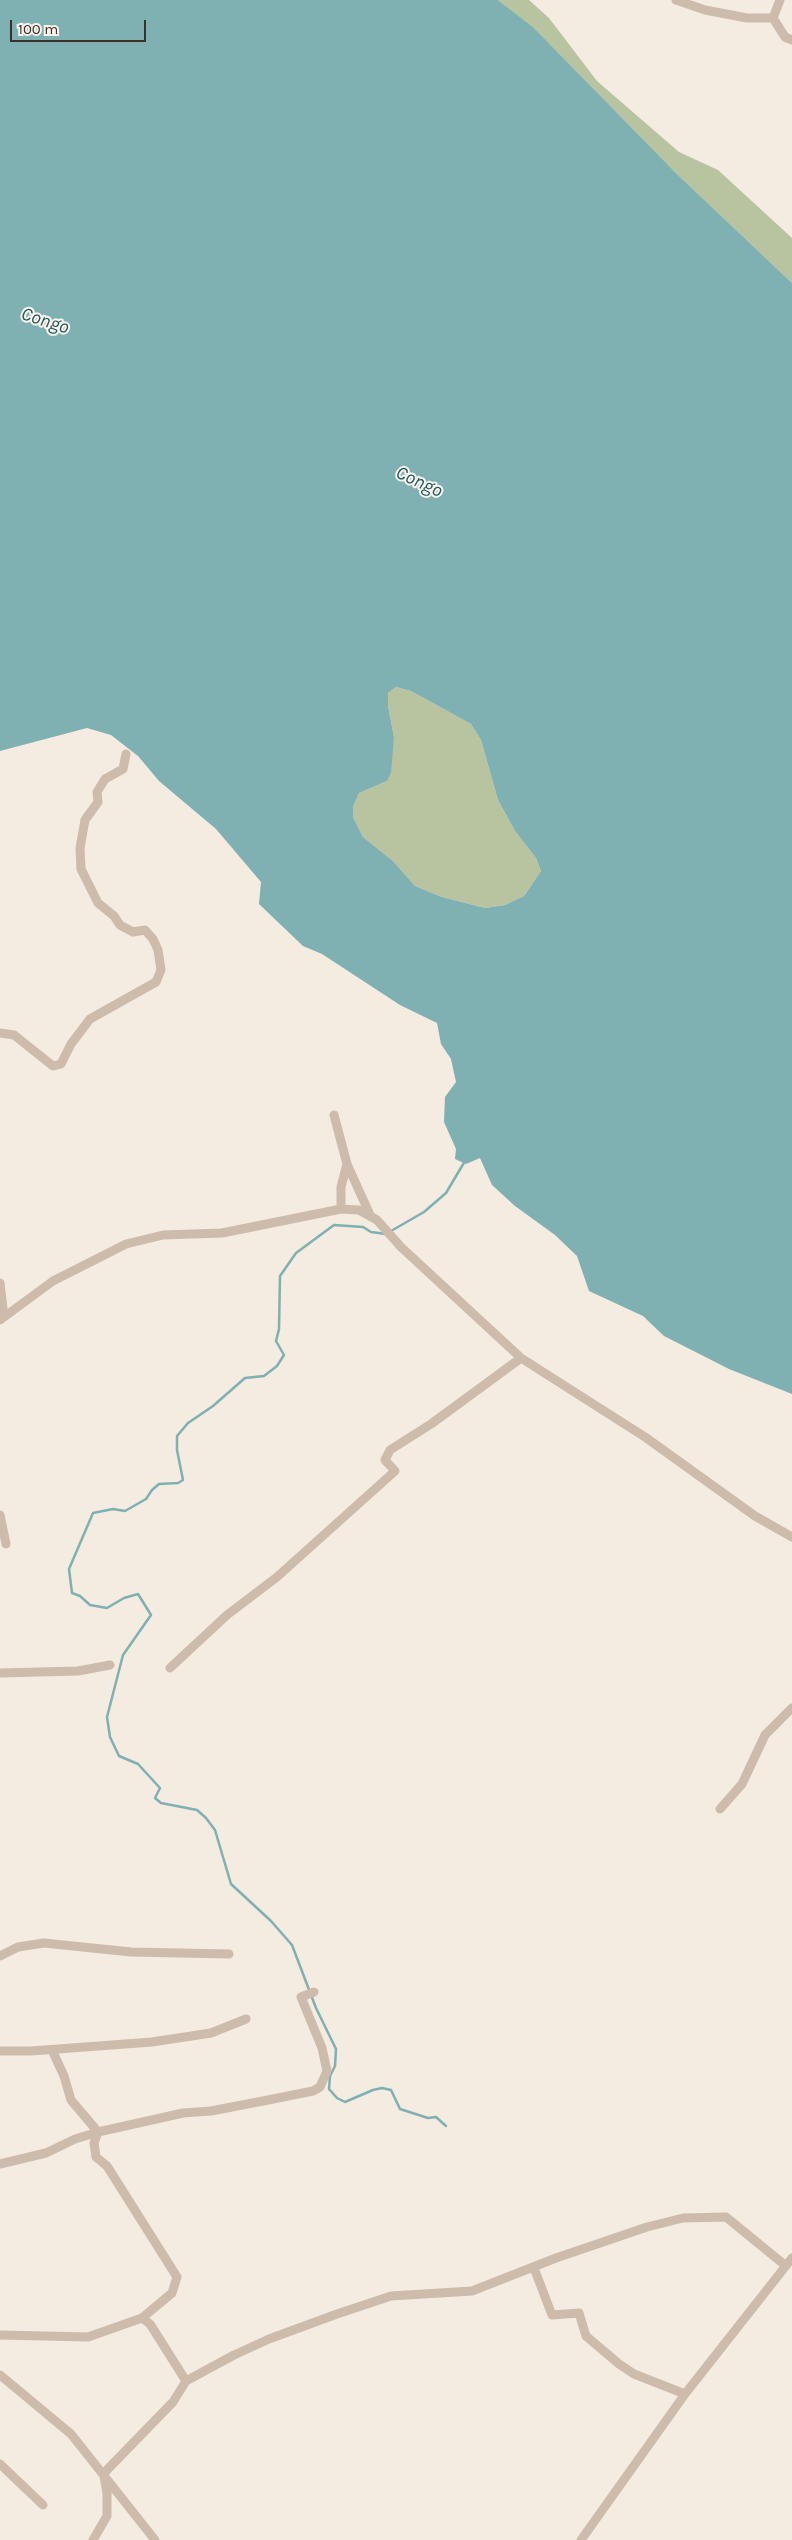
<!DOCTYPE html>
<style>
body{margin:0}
#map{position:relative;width:792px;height:2540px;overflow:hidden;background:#f4ebe1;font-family:Karla,sans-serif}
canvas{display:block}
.scale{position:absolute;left:10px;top:20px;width:136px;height:22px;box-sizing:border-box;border:2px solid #3b302b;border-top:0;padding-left:6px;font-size:15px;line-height:18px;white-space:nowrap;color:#3b302b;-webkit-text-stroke:4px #fbf5ee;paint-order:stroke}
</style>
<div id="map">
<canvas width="792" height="2540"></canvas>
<div class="scale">100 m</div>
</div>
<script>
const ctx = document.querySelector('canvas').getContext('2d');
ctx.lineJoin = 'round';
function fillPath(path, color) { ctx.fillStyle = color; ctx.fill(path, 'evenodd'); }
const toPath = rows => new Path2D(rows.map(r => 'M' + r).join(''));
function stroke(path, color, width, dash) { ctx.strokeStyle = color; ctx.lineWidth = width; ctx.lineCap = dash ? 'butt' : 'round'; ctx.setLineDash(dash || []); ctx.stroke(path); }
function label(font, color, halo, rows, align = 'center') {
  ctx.font = font + ' Karla,sans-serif'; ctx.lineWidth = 4; ctx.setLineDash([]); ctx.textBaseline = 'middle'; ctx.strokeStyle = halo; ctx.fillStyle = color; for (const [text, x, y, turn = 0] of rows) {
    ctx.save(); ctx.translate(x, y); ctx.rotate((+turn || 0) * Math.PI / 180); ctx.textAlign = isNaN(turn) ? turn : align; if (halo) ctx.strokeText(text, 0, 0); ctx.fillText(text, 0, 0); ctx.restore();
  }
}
const green = toPath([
 [498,0,529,0,549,18,597,81,679,152,718,170,792,238,792,283,678,175,533,27],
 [396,687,411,691,471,724,481,740,498,800,515,831,536,858,541,871,524,896,505,905,485,908,442,897,415,886,393,861,363,837,353,817,353,807,359,793,387,781,394,737,388,706,388,693]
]);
const water = toPath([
 [0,0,498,0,533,27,678,175,792,283,792,1394,729,1369,664,1336,643,1316,589,1291,577,1256,555,1235,515,1206,492,1185,480,1158,466,1164,455,1159,456,1149,444,1122,445,1097,456,1082,451,1059,441,1044,437,1023,400,1005,322,954,303,946,259,904,261,882,216,829,159,781,138,756,111,735,87,728,0,751],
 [396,687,411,691,471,724,481,740,498,800,515,831,536,858,541,871,524,896,505,905,485,908,442,897,415,886,393,861,363,837,353,817,353,807,359,793,387,781,391,773,394,737,388,706,388,693]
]);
const stream = toPath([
 [391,1231,424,1212,446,1193,465,1161],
 [386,1234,371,1232,363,1227,334,1225,296,1253,280,1276,279,1329,276,1341,284,1355,277,1366,264,1376,245,1378,213,1406,188,1423,177,1436,177,1450,183,1480,178,1483,159,1484,152,1490,146,1499,125,1511,113,1509,93,1513,69,1569,72,1593,80,1596,90,1605,107,1608,124,1598,138,1594,151,1615,123,1655,107,1717,110,1737,119,1756,138,1764,160,1788,155,1798,161,1803,197,1810,206,1818,215,1830,231,1884,271,1921,292,1945,316,2008,336,2049,335,2066,330,2076,329,2089,337,2098,345,2102,373,2090,382,2088,391,2090,400,2109,428,2118,436,2117,446,2126]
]);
const minor = toPath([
 [676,0,705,10,747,18,773,18,785,37,792,40],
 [773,18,780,0],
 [0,1033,14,1035,53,1066,61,1064,71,1044,90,1019,156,982,161,970,158,950,153,939,145,930,133,932,120,925,114,916,98,903,81,869,80,848,85,820,98,802,97,792,105,779,123,769,126,754],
 [334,1115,347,1164,371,1217],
 [341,1209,341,1187,347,1164],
 [0,1283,4,1317],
 [0,1320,53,1281,126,1244,163,1235,222,1233,341,1209,359,1210,377,1220,401,1247,521,1358,645,1437,755,1516,792,1537],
 [0,1515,6,1544],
 [170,1668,227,1615,277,1577,395,1471,385,1460,390,1450,431,1424,521,1358],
 [0,1673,78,1671,110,1665],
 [720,1809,742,1784,765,1735,792,1708],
 [0,1956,18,1947,44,1943,131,1952,229,1954],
 [0,2051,31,2051,152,2042,211,2033,246,2019],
 [0,2164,46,2153,75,2139,98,2132,183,2113,211,2111,268,2100,313,2091,320,2087,327,2071,322,2048,301,1997,314,1992],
 [534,2268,552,2315,579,2313,586,2336,619,2364,634,2374,685,2394],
 [142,2318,150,2324,186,2381],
 [0,2335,88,2337,142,2318,172,2293,177,2277,107,2166,96,2157,94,2143,98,2132,71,2100,64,2076,52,2050],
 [0,2375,71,2434,155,2540],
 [0,2464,43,2505],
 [104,2473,173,2402,186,2381,234,2355,269,2339,337,2314,391,2296,472,2291,556,2258,647,2227,683,2218,726,2217,786,2266],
 [93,2540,107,2516,107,2493,104,2476],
 [581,2540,685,2394,792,2258]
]);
const waterNames = [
 ["Congo",45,321,18],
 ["Congo",419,482,25]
];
fillPath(green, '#b8c4a0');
fillPath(water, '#7fb0b2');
stroke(stream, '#7fb0b2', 2.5);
stroke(minor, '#cdbbac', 9);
label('italic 19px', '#1f5a5e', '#fbf5ee', waterNames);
</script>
